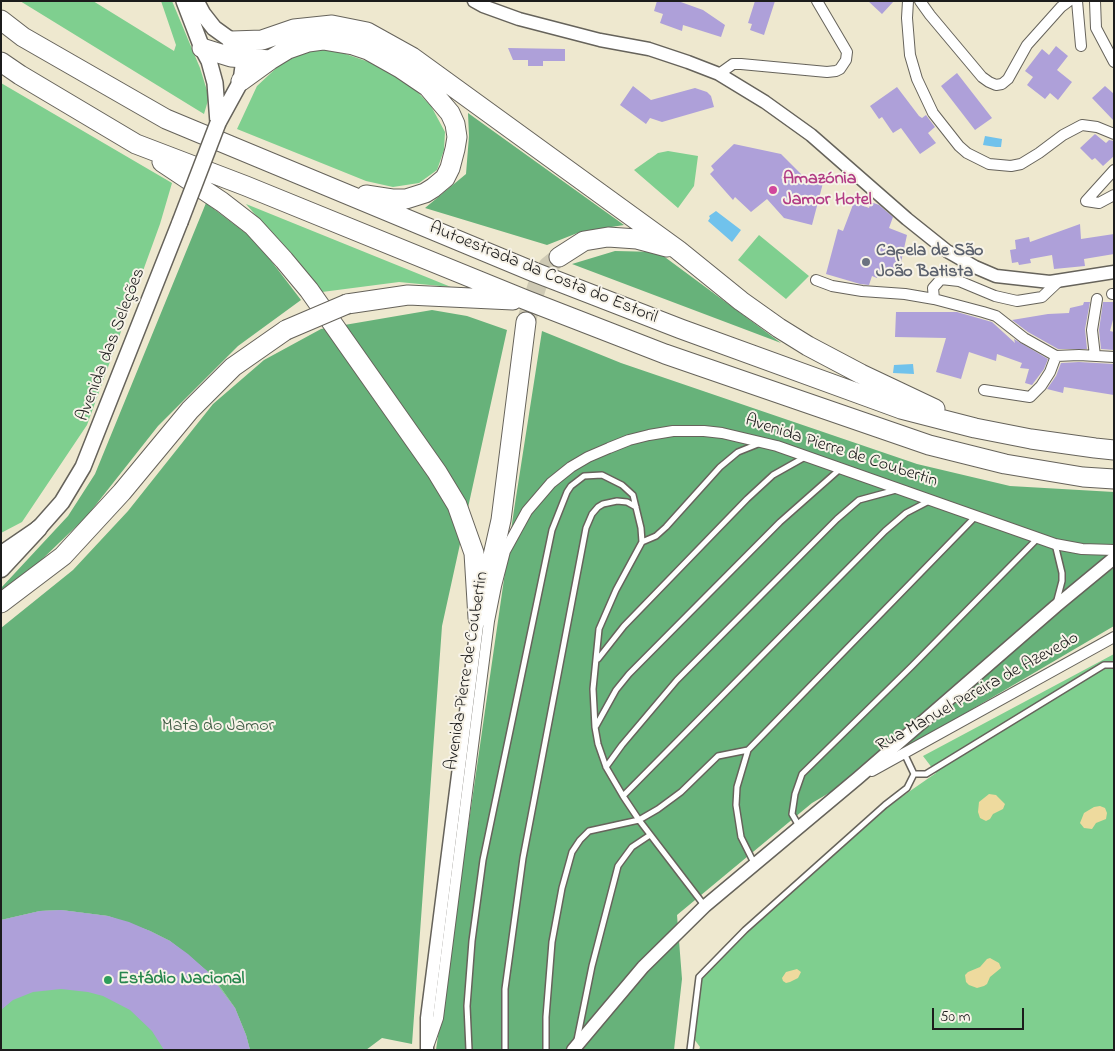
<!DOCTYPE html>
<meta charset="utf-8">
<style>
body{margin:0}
#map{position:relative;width:1115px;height:1051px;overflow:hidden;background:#eee8cf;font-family:"Indie Flower",sans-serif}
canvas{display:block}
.frame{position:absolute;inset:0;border:2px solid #1c1c1c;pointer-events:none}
.scale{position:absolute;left:932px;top:1008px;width:92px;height:22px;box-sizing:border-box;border:2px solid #1c1c1c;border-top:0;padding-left:6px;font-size:15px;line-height:18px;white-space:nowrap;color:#1c1c1c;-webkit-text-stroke:4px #f7f3e8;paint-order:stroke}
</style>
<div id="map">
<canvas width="1115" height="1051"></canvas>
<div class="frame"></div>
<div class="scale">50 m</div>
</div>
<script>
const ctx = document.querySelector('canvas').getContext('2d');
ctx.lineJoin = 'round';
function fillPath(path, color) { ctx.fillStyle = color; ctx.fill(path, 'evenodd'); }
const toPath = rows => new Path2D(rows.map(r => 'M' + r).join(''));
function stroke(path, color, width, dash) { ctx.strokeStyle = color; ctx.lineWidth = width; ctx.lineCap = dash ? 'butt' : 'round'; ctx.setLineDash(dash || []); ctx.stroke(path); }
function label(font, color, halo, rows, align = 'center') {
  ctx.font = font + ' "Indie Flower",sans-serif'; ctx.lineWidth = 4; ctx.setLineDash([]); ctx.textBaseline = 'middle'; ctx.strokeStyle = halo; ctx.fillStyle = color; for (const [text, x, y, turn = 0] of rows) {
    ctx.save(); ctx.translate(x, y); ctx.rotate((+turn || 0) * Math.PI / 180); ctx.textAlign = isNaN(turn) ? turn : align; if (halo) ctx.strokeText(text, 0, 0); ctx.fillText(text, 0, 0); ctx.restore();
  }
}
const green = toPath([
 [20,1,93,1,174,51,176,45,161,1,172,1,200,68,209,97,204,114],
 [312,49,337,51,369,62,406,80,431,106,445,132,444,150,437,170,419,183,393,187,366,181,237,129,257,86,286,59],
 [1,83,172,183,160,224,87,425,22,522,1,533],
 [668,151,698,156,694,186,678,208,634,170,658,153],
 [246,204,451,287,399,282,322,292],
 [759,235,809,276,786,299,738,260],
 [1114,654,1114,1050,699,1050,700,1047,694,1039,702,979,733,944,887,807,936,773,923,756],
 [61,910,108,916,150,931,170,941,207,971,221,988,235,1008,246,1035,250,1050,1,1050,1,920,40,911]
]);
const forest = toPath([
 [468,113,624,225,580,232,547,245,425,208,466,174,469,136],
 [206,203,256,241,301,300,238,346,158,426,87,516,32,569,1,590,1,588,68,516,95,474],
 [615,251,658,252,781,343,572,264],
 [432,310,467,316,507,330,442,626,412,1044,382,1038,366,1050,250,1050,246,1035,235,1008,221,988,207,971,170,941,150,931,108,916,61,910,40,911,1,920,1,628,73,570,128,511,213,404,264,360,321,329],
 [542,331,621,363,917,464,1010,486,1114,492,1114,626,812,803,677,915,682,979,674,1050,436,1050,514,510]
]);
const sand = toPath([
 [989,794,996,795,1005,804,1003,809,993,814,990,819,986,821,980,818,978,812,979,802],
 [1100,806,1105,808,1107,813,1106,819,1096,823,1092,829,1084,828,1080,823,1084,813,1094,807],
 [990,958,999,963,1001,968,990,977,987,984,984,986,977,988,969,985,966,982,965,975,968,972,980,967,987,959],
 [797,969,801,972,798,978,790,982,786,983,783,981,782,978,786,972]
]);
const water = toPath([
 [985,136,1002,139,1001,147,996,147,983,145],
 [716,211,741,230,732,242,708,221,710,218,709,216],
 [913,364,914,374,893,373,894,365]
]);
const building = toPath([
 [657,1,678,1,703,10,725,25,721,37,683,25,682,31,660,23,663,14,654,11],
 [755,1,775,1,764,35,750,30,752,24,748,23],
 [868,1,894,1,882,14],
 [1056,46,1068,56,1057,70,1072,82,1058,100,1050,93,1045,99,1027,85,1033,77,1025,71,1042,49,1049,55],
 [508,48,565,49,565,61,543,61,543,66,528,66,528,60,513,60],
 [957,73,992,118,975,130,941,86],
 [633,86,651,100,695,88,707,92,711,96,714,107,662,122,650,118,646,124,620,105],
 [1105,86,1114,94,1114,121,1092,98],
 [897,87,919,116,922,118,926,115,935,127,928,133,936,143,920,154,901,128,893,133,882,117,879,119,870,106],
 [1095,134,1106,143,1109,140,1114,141,1114,156,1103,166,1095,158,1092,160,1080,148],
 [734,144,781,154,807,180,823,183,812,225,784,218,767,199,751,212,735,197,733,200,710,174,714,170,711,166],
 [854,202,869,208,871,202,879,205,893,217,889,228,907,235,898,276,878,271,877,278,872,276,869,285,860,284,826,274,838,229,843,231],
 [1080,224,1081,239,1114,234,1114,254,1084,259,1085,266,1054,269,1052,255,1030,259,1031,263,1019,265,1018,262,1012,263,1010,250,1016,249,1015,240,1029,237,1030,242],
 [1084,302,1090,302,1085,329,1087,349,1058,349,1028,332,1012,320,1048,314,1069,313,1070,308,1083,305],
 [1103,302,1114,302,1114,316,1110,331,1114,332,1114,350,1101,349,1099,330],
 [896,312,957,312,992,322,1015,343,1014,339,1048,359,1044,369,1032,385,1025,383,1029,369,1020,368,1022,363,997,354,996,361,969,352,961,379,936,372,946,338,895,337],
 [1079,362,1114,364,1114,395,1064,387,1063,393,1047,389,1056,376,1061,363],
 [61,910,108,916,129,922,150,931,170,941,188,954,207,971,235,1008,246,1035,250,1050,164,1050,152,1031,130,1010,103,996,88,992,61,989,33,992,13,1000,1,1010,1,920,40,911]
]);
const motorwayTunnel = toPath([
 [526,322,537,286,548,266,559,257]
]);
const service = toPath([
 [642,542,656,536,666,527,720,467,738,452,758,444],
 [1055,544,1062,573,1062,581,1057,600],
 [598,659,624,626,747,499,773,475,805,457],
 [596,726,616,690,629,674,780,522,840,469],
 [748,750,737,787,736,805,741,837,754,863],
 [904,753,914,774,926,774,1104,665,1114,665],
 [606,767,622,745,677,680,837,519,859,500,896,490],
 [623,796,885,531,906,513,929,501],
 [799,826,792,814,795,794,802,774,912,666,1038,538],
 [577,1040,592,966,618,866,632,847,650,835],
 [469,1050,467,1006,472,941,483,860,552,530,567,492,571,486,584,476,602,475,622,485,633,495,641,528,642,542,616,590,599,629,593,689,595,727,598,744,606,767,623,796,639,820,704,905],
 [505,1050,505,989,523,858,586,528,592,514,598,507,603,504,617,501,627,502,636,507],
 [546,1050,546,1017,552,942,562,888,572,852,580,840,589,831,639,820,658,809,681,792,718,756,748,750,976,516],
 [690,1050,699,977,745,930,885,805,907,788,914,774]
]);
const minor = toPath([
 [908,1,907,18,910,55,917,79,933,113,959,146,967,153,989,164,1011,166,1021,164,1039,153,1063,135,1082,125,1097,127,1114,134],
 [920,1,930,15,982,77,989,82,996,85,1002,84,1008,79,1027,45,1061,7,1069,1],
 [1077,1,1081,46],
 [1095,1,1096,28,1114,62],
 [719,74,733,64,741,64,827,72,836,71,840,69,846,60,847,52,817,1],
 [1114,170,1086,201,1099,203,1114,195],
 [816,280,832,286,862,291,905,294,934,299,983,312,996,316,1024,338,1056,356,1079,355,1114,357],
 [1112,294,1114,294],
 [934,299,933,288,941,279,959,281,995,296,1017,301,1042,297,1060,280],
 [1095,356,1092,330,1097,299],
 [984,390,1030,397,1041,386,1050,372,1056,356],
 [872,771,1114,637],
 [429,1044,438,1018,489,621,496,586,505,551,527,511,551,483,571,467,588,457,609,448,629,440,649,435,673,431,704,431,722,433,777,446,1055,544,1082,549,1114,550]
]);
const tertiary = toPath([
 [474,1,483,6,519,19,600,40,649,49,688,62,719,74,765,102,811,135,907,219,947,251,975,267,996,276,1050,282,1114,272],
 [427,1050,427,1018,478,618],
 [573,1050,643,967,705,906,858,778,1056,606,1114,558]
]);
const secondary = toPath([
 [184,1,202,48,209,61,215,83,218,123],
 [196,1,203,14,214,28,232,41,244,59,241,81,218,123],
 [1,554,39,528,62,502,83,467,180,222]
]);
const primary = toPath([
 [1,569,39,528]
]);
const motorway = toPath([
 [1,20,23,37,166,119,534,272,681,329,901,409,975,428,1031,439,1095,448,1114,450],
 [232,41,262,40,294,29,332,25,367,32,412,57,678,250,741,301,779,328,808,346,861,374,935,409],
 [202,48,231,57,270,60],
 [1,62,20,75,136,144,246,186,526,300,665,354,929,445,1005,464,1083,477,1114,479],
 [241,81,270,60,288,49,308,42,323,40,353,45,368,50,400,68,428,87,450,113,455,124,457,137,455,149,450,168,445,178,433,188,425,193,406,199,392,199,366,195],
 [162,162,222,202,253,226,284,260,309,290,437,472,457,505,474,553,478,618],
 [559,257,584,241,608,237,637,239,667,247],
 [347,304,408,295,513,300],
 [483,600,501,520,526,322],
 [1,603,63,556,122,492,190,410,233,367,286,330]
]);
const secondaryBridge = toPath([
 [180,222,218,123]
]);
const motorwayBridge = toPath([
 [286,330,347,304]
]);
const markers = [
 [773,190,5,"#d1479c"],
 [866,262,5,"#6b7280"],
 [108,980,5,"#2e9e5b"]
];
const hotelNames = [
 ["Amazónia",783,180],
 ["Jamor Hotel",783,201]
];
const worshipNames = [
 ["Capela de São",876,252],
 ["João Batista",876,273]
];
const streetNames = [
 ["Autoestrada da Costa do Estoril",543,274,22],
 ["Avenida das Seleções",112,345,-69],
 ["Avenida Pierre de Coubertin",841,452,18],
 ["Avenida Pierre de Coubertin",468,671,-81],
 ["Rua Manuel Pereira de Azevedo",978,693,-29]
];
const parkNames = [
 ["Mata do Jamor",218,727]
];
const leisureNames = [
 ["Estádio Nacional",118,980]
];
fillPath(green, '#7fcf8f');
fillPath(forest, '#67b27a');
fillPath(sand, '#eeda9e');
fillPath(water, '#70c2ec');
fillPath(building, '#aea0d9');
stroke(motorwayTunnel, '#cec9b4', 19, [19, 9]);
stroke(service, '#66635b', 8);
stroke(minor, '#66635b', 12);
stroke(tertiary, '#66635b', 15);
stroke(secondary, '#66635b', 18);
stroke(primary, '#66635b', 19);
stroke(motorway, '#66635b', 21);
stroke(service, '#fff', 5);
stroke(minor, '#fff', 10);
stroke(tertiary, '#fff', 12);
stroke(secondary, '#fff', 15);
stroke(primary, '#fff', 16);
stroke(motorway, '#fff', 19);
stroke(secondaryBridge, '#66635b', 18, []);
stroke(motorwayBridge, '#66635b', 21, []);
stroke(secondaryBridge, '#fff', 15);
stroke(motorwayBridge, '#fff', 19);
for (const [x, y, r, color] of markers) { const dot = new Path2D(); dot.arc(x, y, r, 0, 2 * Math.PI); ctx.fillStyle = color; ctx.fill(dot); stroke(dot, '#f7f3e8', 2); }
label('bold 18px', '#b23c85', '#f7f3e8', hotelNames, 'left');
label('bold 18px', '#5b616d', '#f7f3e8', worshipNames, 'left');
label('18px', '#1c1c1c', '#f7f3e8', streetNames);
label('18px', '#3f5b44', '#f7f3e8', parkNames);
label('bold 18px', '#27864d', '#f7f3e8', leisureNames, 'left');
</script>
